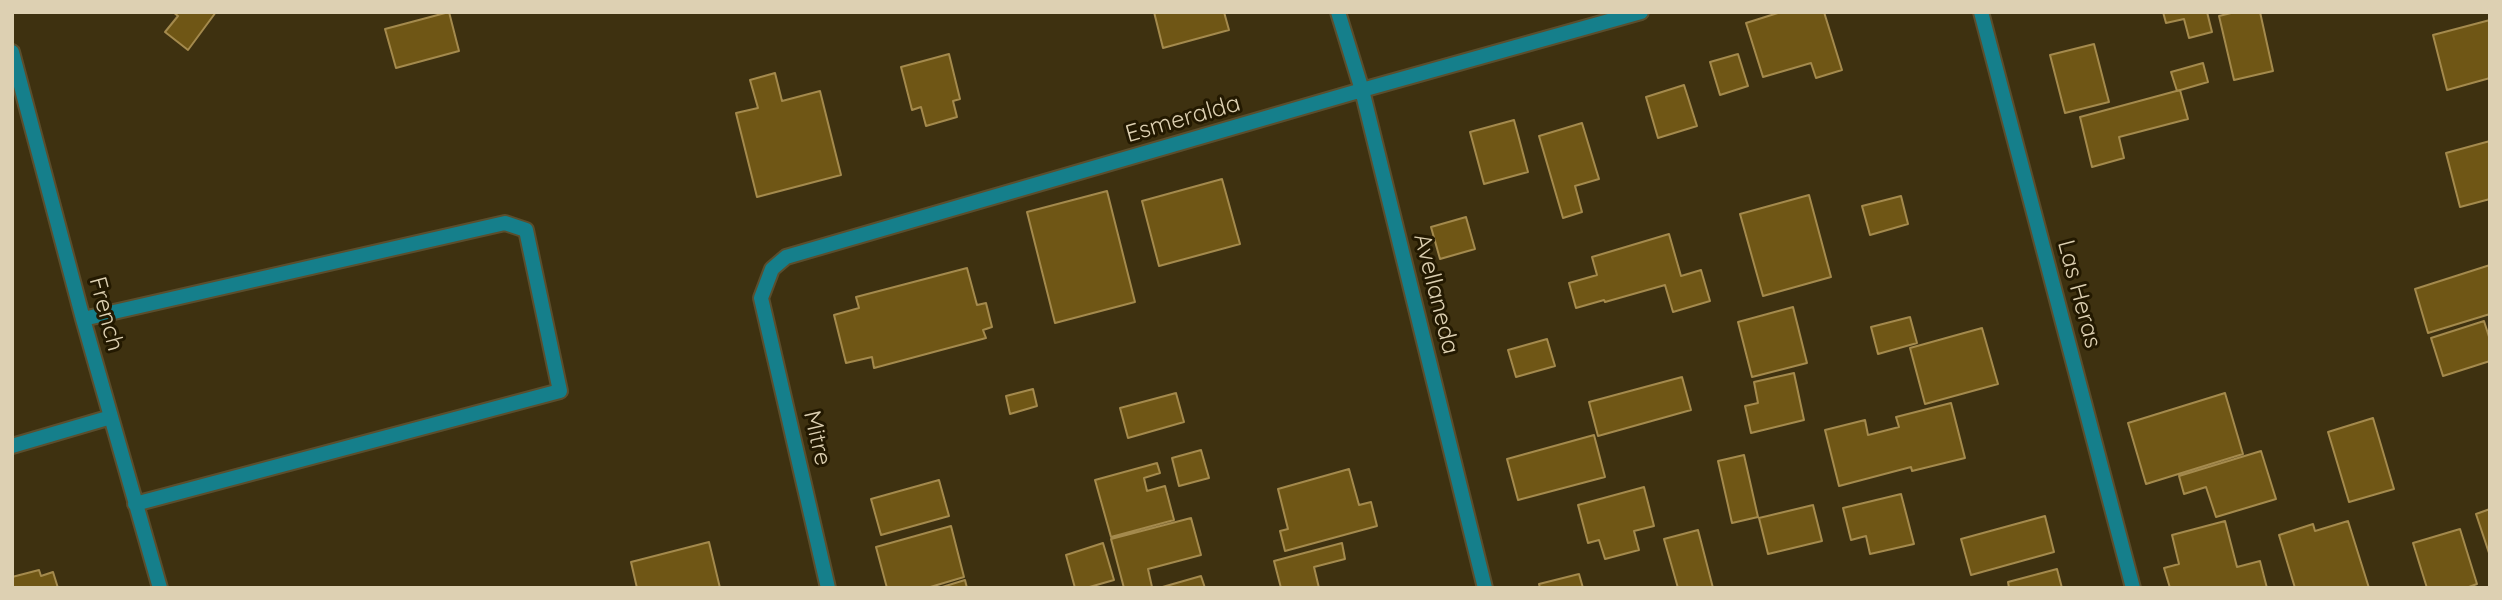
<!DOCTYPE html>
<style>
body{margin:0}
#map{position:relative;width:2502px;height:600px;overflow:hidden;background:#3e3110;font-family:Quicksand,sans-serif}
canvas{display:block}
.frame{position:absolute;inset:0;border:14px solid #ddd0b2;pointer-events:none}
</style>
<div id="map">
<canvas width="2502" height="600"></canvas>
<div class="frame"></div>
</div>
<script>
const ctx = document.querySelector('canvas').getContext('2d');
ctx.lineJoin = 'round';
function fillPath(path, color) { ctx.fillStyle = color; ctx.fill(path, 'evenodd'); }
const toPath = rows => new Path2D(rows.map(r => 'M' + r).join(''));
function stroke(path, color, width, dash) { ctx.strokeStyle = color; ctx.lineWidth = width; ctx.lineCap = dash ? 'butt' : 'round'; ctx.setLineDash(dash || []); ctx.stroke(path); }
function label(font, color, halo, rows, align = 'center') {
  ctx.font = font + ' Quicksand,sans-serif'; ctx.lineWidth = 6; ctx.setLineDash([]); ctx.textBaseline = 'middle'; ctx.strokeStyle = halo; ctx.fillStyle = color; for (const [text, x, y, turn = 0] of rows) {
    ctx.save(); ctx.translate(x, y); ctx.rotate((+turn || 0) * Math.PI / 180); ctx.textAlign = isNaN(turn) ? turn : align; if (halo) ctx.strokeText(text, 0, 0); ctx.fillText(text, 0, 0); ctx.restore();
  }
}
const building = toPath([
 [173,12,216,12,188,50,165,32,178,16,173,12],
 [449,12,459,51,396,68,385,29,449,12],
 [1154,12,1224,12,1229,30,1163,48,1154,12],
 [1781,12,1824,12,1842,70,1816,78,1811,63,1763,77,1746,23,1781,12],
 [2163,12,2207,12,2212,32,2189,38,2184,19,2166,23,2163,12],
 [2235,12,2260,12,2273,71,2234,80,2219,16,2235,12],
 [2490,20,2490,78,2447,90,2433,35,2490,20],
 [2094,44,2109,102,2065,113,2050,55,2094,44],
 [949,54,960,99,953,101,957,117,926,126,921,107,912,110,901,67,949,54],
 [1738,54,1748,86,1720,95,1710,62,1738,54],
 [2203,63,2208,82,2177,91,2171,72,2203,63],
 [775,73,782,101,820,91,841,175,757,197,736,113,758,108,750,80,775,73],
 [1684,85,1697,126,1658,138,1646,97,1684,85],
 [2180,90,2188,119,2119,137,2124,158,2092,167,2080,117,2180,90],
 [1514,120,1528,172,1484,184,1470,132,1514,120],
 [1582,123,1599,179,1575,186,1582,212,1563,218,1539,136,1582,123],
 [2490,141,2490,199,2460,207,2446,153,2490,141],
 [1222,179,1240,244,1159,266,1142,201,1222,179],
 [1107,191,1135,302,1055,323,1027,212,1107,191],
 [1809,195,1831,277,1763,296,1740,214,1809,195],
 [1901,196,1908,224,1870,235,1862,206,1901,196],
 [1466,217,1475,249,1440,259,1431,227,1466,217],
 [1669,234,1681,276,1701,270,1710,301,1673,312,1665,285,1605,302,1604,300,1576,308,1569,283,1597,275,1592,257,1669,234],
 [2490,265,2490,314,2428,333,2415,289,2490,265],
 [967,268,977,305,986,303,992,327,983,330,986,338,874,368,872,357,846,363,834,315,859,308,856,297,967,268],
 [1793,307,1807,363,1752,377,1738,322,1793,307],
 [1910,317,1917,343,1878,354,1871,327,1910,317],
 [2484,321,2490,340,2490,361,2443,376,2431,338,2484,321],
 [1982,328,1998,384,1925,404,1910,348,1982,328],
 [1547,339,1555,366,1516,377,1508,350,1547,339],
 [1794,373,1804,420,1751,433,1745,406,1758,403,1754,382,1794,373],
 [1682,377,1691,410,1598,436,1589,402,1682,377],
 [1033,389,1037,406,1010,414,1006,396,1033,389],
 [1176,393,1184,422,1128,438,1120,408,1176,393],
 [2225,393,2243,454,2146,484,2128,423,2225,393],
 [1951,403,1965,458,1912,471,1911,467,1839,486,1825,430,1865,420,1868,435,1899,427,1896,417,1951,403],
 [2373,418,2394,489,2349,502,2328,432,2373,418],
 [1594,435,1605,477,1518,500,1507,459,1594,435],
 [1201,450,1209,478,1179,486,1172,458,1201,450],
 [2261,451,2276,499,2216,517,2206,487,2184,494,2179,476,2261,451],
 [1744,455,1758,517,1732,523,1718,461,1744,455],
 [1157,463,1160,473,1144,478,1147,491,1165,486,1174,520,1111,537,1095,480,1157,463],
 [1349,469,1359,505,1371,502,1377,526,1285,551,1280,531,1288,529,1278,489,1349,469],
 [939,480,949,516,881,535,871,499,939,480],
 [1644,487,1654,526,1634,531,1639,550,1605,559,1599,540,1588,543,1578,505,1644,487],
 [1901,494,1914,544,1870,554,1866,536,1851,540,1843,508,1901,494],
 [1813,505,1822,541,1768,554,1759,518,1813,505],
 [2490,509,2490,553,2489,553,2476,514,2490,509],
 [2045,516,2054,552,1971,575,1961,539,2045,516],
 [1191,518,1201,555,1148,569,1152,587,1124,588,1111,539,1191,518],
 [2225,521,2237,567,2260,561,2267,588,2170,588,2164,568,2179,564,2172,535,2225,521],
 [2348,521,2369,588,2295,588,2279,535,2313,524,2315,531,2348,521],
 [951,526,964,577,927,588,887,588,876,547,951,526],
 [2460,529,2477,584,2466,588,2427,588,2413,543,2460,529],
 [1698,530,1713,588,1678,588,1664,539,1698,530],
 [709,542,720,588,637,588,631,562,709,542],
 [1103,543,1114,580,1086,588,1075,588,1066,555,1103,543],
 [1342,543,1345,559,1314,567,1319,588,1281,588,1274,561,1342,543],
 [2057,569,2062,588,2009,588,2008,582,2057,569],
 [39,570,41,576,53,572,58,588,12,588,12,577,39,570],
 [1579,574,1583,588,1540,588,1539,584,1579,574],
 [1201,576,1205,588,1159,588,1201,576],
 [965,580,967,588,939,588,965,580]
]);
const street = toPath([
 [1338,12,1362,90,1485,588],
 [1981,12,2133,588],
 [12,52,83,319,160,588],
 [83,319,505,223,526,230,560,391,135,504],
 [12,446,111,417],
 [828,588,761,298,772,269,786,257,1362,90,1641,12]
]);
const streetNames = [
 ["Esmeralda",1183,119,-16],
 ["Avellaneda",1436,294,76],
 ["Las Heras",2079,294,75],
 ["French",106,314,75],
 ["Mitre",817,438,77]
];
fillPath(building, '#6f5615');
stroke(building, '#a48a4d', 2);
stroke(street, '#5b4e2d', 18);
stroke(street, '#157f8b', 14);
label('24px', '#ddd0b2', '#231901', streetNames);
</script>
